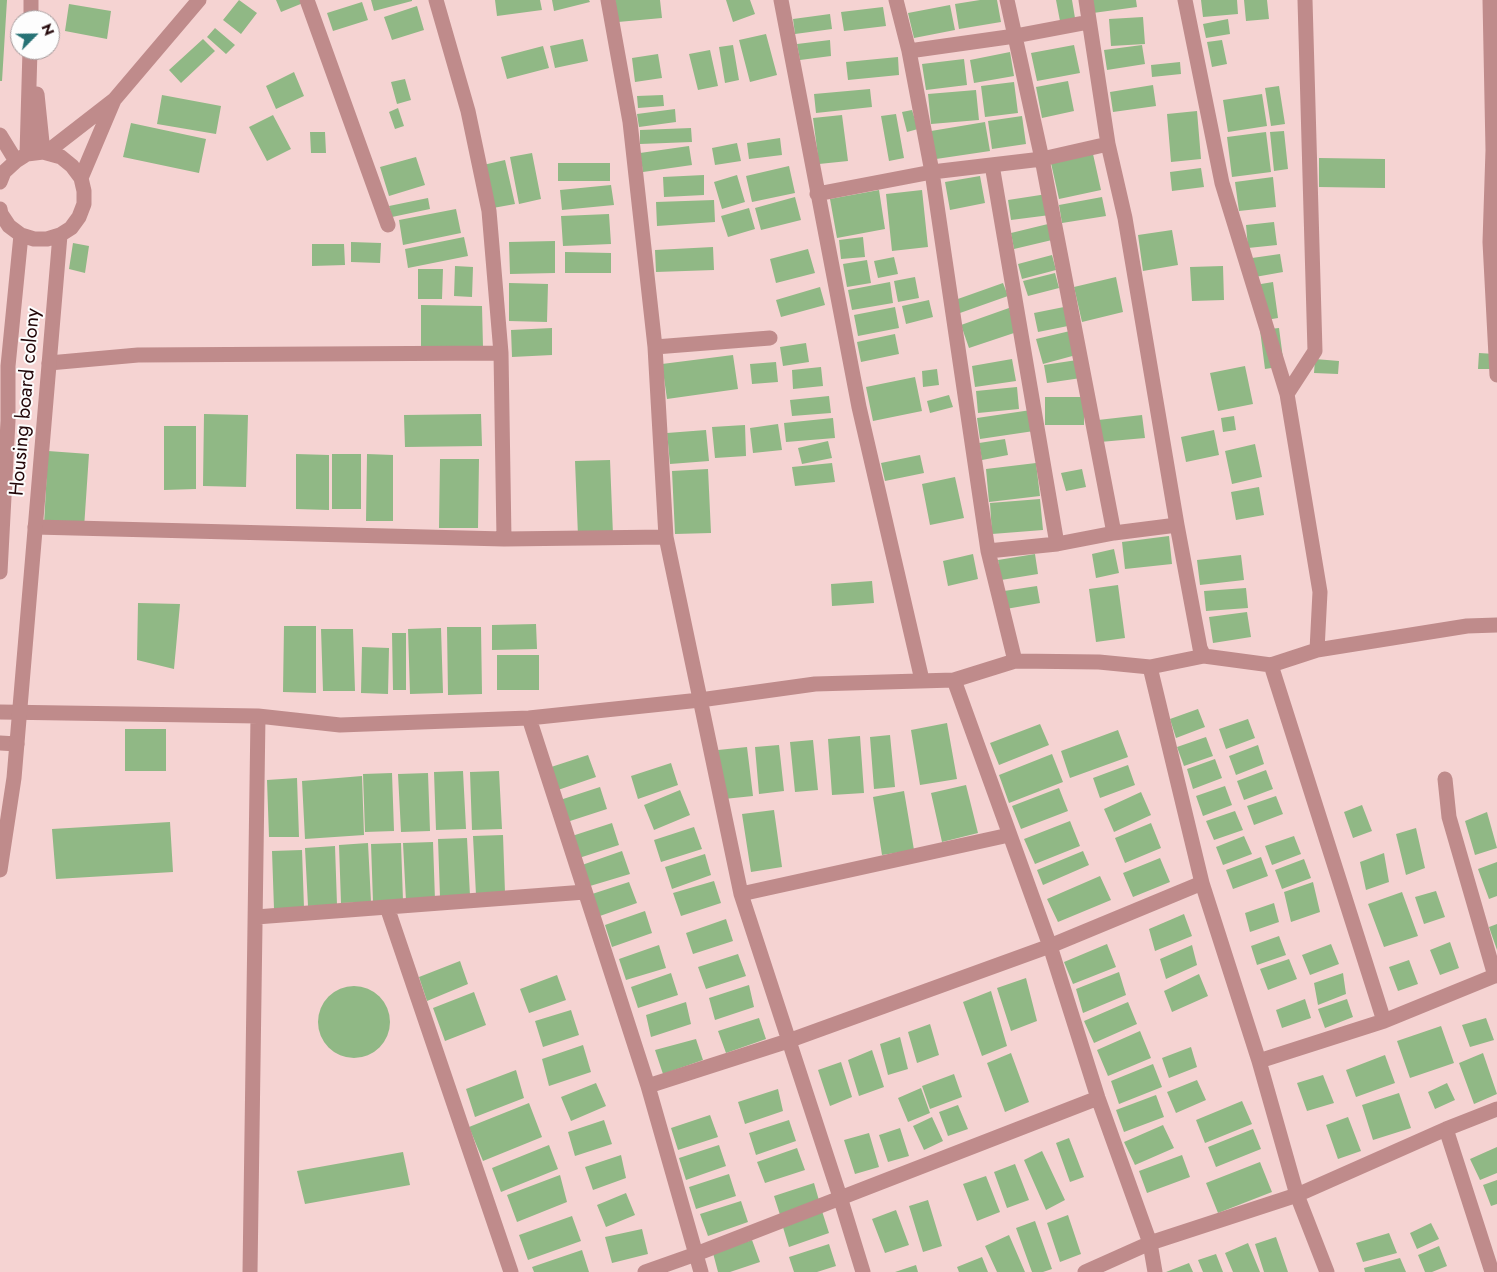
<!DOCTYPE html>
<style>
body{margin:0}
#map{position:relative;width:1497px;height:1272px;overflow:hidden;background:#f5d3d2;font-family:Jost,sans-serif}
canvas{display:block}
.north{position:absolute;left:10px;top:10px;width:50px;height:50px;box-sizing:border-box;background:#fdfdfd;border:1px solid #a59a9b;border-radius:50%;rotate:67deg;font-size:14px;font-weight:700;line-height:20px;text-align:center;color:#220608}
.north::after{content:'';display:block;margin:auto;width:18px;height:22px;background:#277275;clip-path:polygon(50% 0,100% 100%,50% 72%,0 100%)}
</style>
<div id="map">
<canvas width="1497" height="1272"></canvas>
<div class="north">N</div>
</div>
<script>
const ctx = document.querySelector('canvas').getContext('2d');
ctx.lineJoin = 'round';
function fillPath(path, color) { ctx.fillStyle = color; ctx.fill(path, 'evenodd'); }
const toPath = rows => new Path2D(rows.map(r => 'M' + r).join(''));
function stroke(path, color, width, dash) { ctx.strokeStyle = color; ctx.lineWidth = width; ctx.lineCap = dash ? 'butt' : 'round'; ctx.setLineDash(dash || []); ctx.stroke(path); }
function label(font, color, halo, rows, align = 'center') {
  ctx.font = font + ' Jost,sans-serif'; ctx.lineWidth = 4; ctx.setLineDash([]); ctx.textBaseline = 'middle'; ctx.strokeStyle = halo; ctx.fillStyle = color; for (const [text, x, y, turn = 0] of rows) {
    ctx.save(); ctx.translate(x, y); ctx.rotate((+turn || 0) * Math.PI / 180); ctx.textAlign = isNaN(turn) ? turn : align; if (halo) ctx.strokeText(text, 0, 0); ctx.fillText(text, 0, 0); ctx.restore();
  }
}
const building = toPath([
 [0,0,7,0,2,81,0,81],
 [239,0,257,13,241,34,223,20],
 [276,0,302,0,303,3,281,12],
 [371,0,412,0,412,1,374,11],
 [495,0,540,0,542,10,497,16],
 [552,0,589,0,590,2,554,11],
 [615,0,660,0,662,18,618,22],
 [726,0,750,0,755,14,733,22],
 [980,0,997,0,1001,22,959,29,955,4],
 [1056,0,1072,0,1075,18,1060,21],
 [1091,0,1136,0,1137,7,1093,13],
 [1201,0,1237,0,1238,14,1203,17],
 [1244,0,1267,0,1269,19,1246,21],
 [362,2,368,20,333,31,327,13],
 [69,4,111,11,107,39,65,31],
 [950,5,955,30,914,38,908,13],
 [417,6,424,30,392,40,384,17],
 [883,7,886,26,844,31,841,12],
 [830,14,832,29,795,34,793,19],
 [1143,17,1145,44,1111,46,1109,19],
 [1228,19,1230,34,1206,38,1203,24],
 [215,28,235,45,226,54,207,37],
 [766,34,777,75,750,82,739,40],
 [203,39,215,51,181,83,169,70],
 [583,39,588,61,555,68,550,46],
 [830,40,831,56,800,60,797,44],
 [1222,40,1227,64,1212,67,1207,42],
 [733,45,739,80,725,83,719,47],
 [1074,45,1080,73,1037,81,1031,53],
 [1142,45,1145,64,1107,70,1104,50],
 [543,46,549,68,507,79,501,57],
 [710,50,718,86,698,90,689,54],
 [1010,52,1014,76,974,83,970,60],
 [658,54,662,78,635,82,632,58],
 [898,57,899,75,848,80,846,62],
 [964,59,967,85,926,90,922,64],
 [1180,62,1181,74,1152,77,1151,65],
 [294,72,304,96,276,109,266,86],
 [405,79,411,100,397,104,391,82],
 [1068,81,1074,111,1042,118,1036,87],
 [1014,82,1018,113,985,117,981,86],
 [1153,85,1156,106,1113,112,1110,92],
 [1279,86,1285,124,1271,126,1265,88],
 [870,89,872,107,816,113,814,94],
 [976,90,979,120,931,124,928,94],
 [1262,94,1267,126,1228,132,1223,100],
 [162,95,221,106,216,134,157,124],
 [663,95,664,106,638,108,637,96],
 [398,108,404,126,395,129,389,112],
 [675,109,676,122,639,127,637,114],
 [912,110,918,129,907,132,902,112],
 [1197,111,1201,159,1171,162,1167,114],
 [896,114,904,158,889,161,881,116],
 [273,115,291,149,267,161,249,127],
 [842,115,848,161,819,164,813,118],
 [1022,116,1026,144,992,149,988,121],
 [985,122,990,151,936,159,931,131],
 [131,123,206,139,199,173,123,157],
 [691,128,692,142,640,144,640,130],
 [1284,131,1288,169,1274,171,1270,132],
 [310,132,325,132,326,153,311,153],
 [1266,132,1271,172,1232,177,1227,137],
 [780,138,782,155,749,159,747,143],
 [737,143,741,161,715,165,712,148],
 [689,146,692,165,643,172,640,153],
 [532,153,541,199,519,204,510,157],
 [1093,154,1101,190,1059,199,1051,163],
 [416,157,425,185,389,196,380,167],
 [1319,158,1385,159,1385,188,1319,187],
 [505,160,515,204,493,208,483,165],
 [558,163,610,163,610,181,558,181],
 [789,166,795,193,752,202,746,176],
 [1201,168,1204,187,1172,191,1170,172],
 [704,175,704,195,664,197,663,177],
 [737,175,745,202,722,209,714,182],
 [980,176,985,203,950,210,945,182],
 [1273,177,1276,207,1239,211,1235,182],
 [611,185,614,205,562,210,560,190],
 [879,190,885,229,837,238,830,199],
 [922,190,928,247,892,251,886,194],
 [1047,194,1050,215,1011,220,1008,200],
 [795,197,801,220,761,230,755,208],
 [1102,197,1106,216,1062,223,1059,205],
 [428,198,430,209,392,217,389,206],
 [714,200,715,222,657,226,656,202],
 [749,208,755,229,728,237,721,216],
 [456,209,461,233,403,245,399,220],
 [609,214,611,244,563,246,561,216],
 [1274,222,1277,245,1248,248,1246,225],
 [1048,224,1052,240,1014,249,1011,233],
 [1172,230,1178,265,1143,271,1138,235],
 [464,237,468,256,408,268,405,249],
 [863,237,865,257,841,259,839,240],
 [555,241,555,273,510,274,509,242],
 [351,242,381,243,380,263,351,262],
 [73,243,89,246,85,273,69,269],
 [312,244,344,244,345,265,312,266],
 [713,247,714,270,656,272,655,250],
 [808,249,815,273,776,283,770,259],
 [565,252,611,253,611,273,565,273],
 [1280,254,1283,272,1255,277,1252,258],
 [1052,255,1056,270,1022,279,1018,264],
 [894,257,898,274,878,278,874,261],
 [867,260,871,283,847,287,843,264],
 [455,266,473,267,472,297,454,296],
 [1223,266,1224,300,1192,301,1190,267],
 [418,269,443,269,442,299,418,299],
 [1055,273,1059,288,1028,296,1023,281],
 [915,277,919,298,898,302,894,281],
 [1116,277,1123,312,1082,322,1074,287],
 [890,282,893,303,852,310,848,290],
 [1273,282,1278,318,1260,321,1255,285],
 [509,283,548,284,547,322,509,321],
 [1003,283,1008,296,960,313,955,300],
 [820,287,825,305,781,317,776,300],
 [929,300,933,317,906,324,902,306],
 [421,305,482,306,483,348,421,347],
 [1069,306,1073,325,1038,332,1034,313],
 [895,307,899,328,858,336,854,315],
 [1009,308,1017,332,969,348,961,325],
 [552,328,552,355,512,357,511,330],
 [1279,328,1284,366,1265,369,1260,330],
 [1070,331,1076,355,1043,364,1036,339],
 [895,334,899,354,861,362,857,342],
 [806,343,809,362,783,366,780,347],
 [1479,353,1495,354,1494,369,1478,369],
 [733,355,738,389,667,399,662,364],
 [1012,359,1016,381,975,387,972,366],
 [1315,359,1339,361,1338,374,1314,373],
 [1077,360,1081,378,1047,383,1044,365],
 [776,362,778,382,752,384,750,364],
 [1245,366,1253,404,1218,411,1210,373],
 [821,367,823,386,793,389,792,370],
 [937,369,939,385,923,387,922,371],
 [915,377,922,411,873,421,866,387],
 [1017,387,1019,409,978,413,976,391],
 [949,395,953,407,930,413,927,401],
 [829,396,831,413,792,416,790,400],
 [1045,397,1084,397,1084,425,1045,425],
 [1031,410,1034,431,980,439,977,418],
 [204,414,248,415,246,487,203,486],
 [481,414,482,446,405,447,404,415],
 [1142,415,1145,438,1100,442,1098,420],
 [1234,416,1236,430,1223,432,1221,418],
 [833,418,835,438,786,442,784,423],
 [778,424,782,450,753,453,750,428],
 [745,425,746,456,715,458,712,427],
 [164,426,196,426,196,489,164,490],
 [706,430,709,461,670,464,667,433],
 [1214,430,1219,455,1186,462,1181,437],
 [1005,439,1008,455,982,460,979,443],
 [828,441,832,458,802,464,798,448],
 [1255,444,1262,477,1232,484,1225,451],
 [48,451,89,454,84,528,44,525],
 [296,454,329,455,329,510,296,509],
 [332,454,361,454,361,509,332,509],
 [367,454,393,455,393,521,366,521],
 [920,455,924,473,885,481,881,463],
 [440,459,479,459,478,528,439,528],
 [610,460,613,535,578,536,575,461],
 [832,463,835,482,795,486,792,467],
 [1036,463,1040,496,989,502,986,469],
 [708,469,711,533,675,534,672,471],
 [1082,469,1086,487,1066,491,1061,473],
 [955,477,964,518,930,525,922,484],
 [1259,487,1264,515,1236,520,1231,492],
 [1040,499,1043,530,992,534,990,503],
 [1169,536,1172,564,1125,569,1122,542],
 [1114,549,1119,573,1096,578,1092,554],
 [973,554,978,579,948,586,943,561],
 [1035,554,1038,574,1001,580,998,560],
 [1241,555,1244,580,1200,585,1197,560],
 [872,581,874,603,832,606,831,584],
 [1118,585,1125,638,1096,642,1089,589],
 [1037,586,1040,603,1006,609,1004,591],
 [1246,588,1248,608,1206,611,1204,591],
 [138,603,180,604,174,669,137,660],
 [1247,612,1251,637,1213,643,1209,617],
 [536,624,537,649,492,650,492,625],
 [284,626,316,626,316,693,283,692],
 [447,627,481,627,482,694,448,695],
 [441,628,443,693,410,694,408,629],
 [321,629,353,629,355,691,323,691],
 [392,633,406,633,406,690,393,690],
 [362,647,389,648,388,694,361,693],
 [497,655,539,655,539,690,497,690],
 [1198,709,1205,727,1176,738,1170,719],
 [1248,719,1255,738,1226,749,1219,729],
 [947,723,957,779,920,785,911,730],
 [1040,724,1049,745,999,765,990,743],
 [125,729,166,729,166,771,125,771],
 [1118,730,1128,757,1070,778,1061,751],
 [890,735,895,787,874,789,870,737],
 [860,736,864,793,832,795,828,739],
 [1206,737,1213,756,1184,766,1177,747],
 [813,740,818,790,795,792,790,742],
 [779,745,784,791,759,794,755,747],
 [1258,745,1264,764,1236,775,1229,756],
 [747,747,753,796,724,799,718,750],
 [1052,754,1063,782,1009,803,999,775],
 [588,755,596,777,555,791,548,768],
 [1215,759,1222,778,1193,789,1187,769],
 [671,763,678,785,638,799,631,776],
 [1128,765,1135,785,1100,798,1093,778],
 [1266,770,1273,789,1244,800,1237,781],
 [463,771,466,829,436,830,434,772],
 [499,771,502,829,472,830,470,772],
 [392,773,394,831,365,832,363,774],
 [428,773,430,831,401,832,398,774],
 [362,776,364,835,305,839,302,781],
 [297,778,299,837,269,837,267,780],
 [966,785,978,833,942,842,931,793],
 [1225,786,1232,805,1203,816,1196,796],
 [600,787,607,809,567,822,560,800],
 [1059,788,1068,811,1021,829,1012,806],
 [680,790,690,815,654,830,644,805],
 [904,791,914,850,882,855,873,797],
 [1141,792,1151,815,1114,832,1104,809],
 [1276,796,1283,814,1254,825,1247,806],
 [1362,805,1372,831,1353,838,1344,812],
 [774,810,782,867,751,872,742,814],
 [1235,811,1243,830,1214,840,1206,821],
 [1487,812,1497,848,1475,855,1465,821],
 [1070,821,1080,846,1035,864,1024,839],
 [170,822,173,872,56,879,52,829],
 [612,823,619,845,579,858,572,836],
 [1151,823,1161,848,1125,863,1115,838],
 [694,827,702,849,661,862,654,840],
 [1416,828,1425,868,1406,875,1396,834],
 [503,835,505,893,476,895,473,836],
 [1244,836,1252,854,1223,865,1216,847],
 [1294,836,1301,854,1272,865,1265,846],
 [467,838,470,896,440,897,438,839],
 [433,842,435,900,406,901,403,843],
 [368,843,371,902,341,903,339,845],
 [401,843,403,901,373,902,371,844],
 [335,846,337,905,308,906,305,848],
 [302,850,304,908,274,909,272,851],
 [622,851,630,874,590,886,582,865],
 [1083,851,1089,865,1043,885,1037,870],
 [1384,853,1389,882,1366,890,1360,862],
 [705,854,711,875,672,889,665,867],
 [1261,857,1268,876,1233,889,1226,870],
 [1160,858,1170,882,1133,897,1123,873],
 [1304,859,1311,878,1282,889,1275,870],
 [1497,862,1497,896,1489,899,1478,869],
 [1100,876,1111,900,1058,922,1047,899],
 [714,881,721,903,681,916,673,893],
 [629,882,637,903,597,917,589,895],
 [1313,882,1320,912,1291,922,1284,892],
 [1436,891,1445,917,1424,924,1415,897],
 [1402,892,1418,936,1384,947,1368,904],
 [1274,903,1279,922,1250,932,1245,913],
 [645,911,652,933,612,947,605,925],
 [1184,914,1192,936,1155,951,1149,929],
 [726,919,733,941,693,954,686,933],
 [1497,924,1497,950,1489,927],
 [1279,936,1286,955,1257,965,1251,946],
 [1450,942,1459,968,1440,975,1430,950],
 [1107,944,1116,967,1073,984,1064,962],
 [1331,944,1339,964,1310,975,1302,955],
 [659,945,666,968,626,980,619,959],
 [1192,945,1197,965,1166,979,1160,959],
 [738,954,746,976,706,989,698,967],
 [1289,959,1297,979,1268,990,1260,969],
 [1409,960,1418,984,1398,991,1389,967],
 [460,961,468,984,427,1001,419,977],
 [1119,972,1126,995,1083,1013,1076,989],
 [671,973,678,995,638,1008,631,987],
 [1343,973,1346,994,1318,1005,1314,983],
 [1199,974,1208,996,1172,1012,1164,991],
 [557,975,566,1000,529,1013,520,989],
 [1026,978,1037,1021,1011,1031,997,988],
 [749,985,754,1007,715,1020,709,998],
 '318 1022a36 36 0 1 1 72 0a36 36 0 1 1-72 0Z',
 [991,991,1007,1046,982,1056,963,1002],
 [474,992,486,1025,445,1041,433,1008],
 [1305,999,1311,1018,1282,1028,1276,1010],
 [1347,999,1353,1017,1325,1028,1318,1009],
 [686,1002,691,1024,651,1037,646,1015],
 [1128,1002,1137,1024,1094,1043,1084,1021],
 [571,1010,579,1035,543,1047,535,1021],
 [759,1018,766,1039,726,1053,718,1031],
 [1486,1018,1494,1040,1470,1047,1462,1025],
 [930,1024,939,1055,917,1063,908,1032],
 [1441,1026,1454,1063,1410,1078,1397,1041],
 [1140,1031,1151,1058,1108,1076,1097,1050],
 [900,1037,908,1069,888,1075,880,1044],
 [696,1039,703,1060,663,1074,655,1050],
 [583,1045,591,1072,549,1086,542,1059],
 [1191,1047,1197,1067,1169,1078,1162,1058],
 [872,1050,884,1087,859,1096,848,1060],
 [1011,1053,1029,1102,1005,1112,987,1063],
 [1483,1053,1497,1094,1474,1104,1459,1063],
 [1385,1055,1395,1083,1356,1097,1346,1070],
 [841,1062,852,1097,830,1106,818,1070],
 [1153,1064,1162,1087,1119,1104,1111,1081],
 [516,1070,524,1098,475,1117,466,1089],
 [954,1074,962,1097,930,1109,922,1086],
 [1323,1075,1334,1103,1307,1111,1297,1083],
 [1197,1080,1206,1100,1176,1113,1167,1092],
 [596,1083,606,1106,571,1121,561,1097],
 [1447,1083,1455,1100,1435,1109,1428,1092],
 [921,1088,930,1113,908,1122,898,1098],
 [778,1089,783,1111,745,1124,738,1102],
 [1399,1093,1411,1128,1373,1140,1362,1105],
 [1156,1095,1164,1117,1124,1132,1116,1110],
 [1242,1101,1252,1124,1205,1143,1196,1120],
 [529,1103,542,1137,483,1161,469,1127],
 [958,1105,968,1129,948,1136,939,1112],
 [710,1115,718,1137,678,1150,671,1128],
 [932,1117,943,1141,924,1150,913,1126],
 [1348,1117,1361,1151,1338,1159,1326,1125],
 [604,1120,612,1144,575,1156,568,1132],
 [789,1120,796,1141,756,1155,749,1133],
 [1163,1125,1174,1148,1135,1165,1124,1142],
 [900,1128,909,1156,888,1162,879,1135],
 [1253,1129,1261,1149,1216,1167,1208,1147],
 [869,1133,879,1167,855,1174,844,1140],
 [1069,1138,1084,1177,1070,1182,1056,1143],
 [549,1145,558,1169,501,1192,492,1168],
 [719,1145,726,1166,686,1180,679,1158],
 [1497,1147,1497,1173,1480,1180,1470,1159],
 [797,1148,805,1170,765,1183,757,1162],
 [1042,1151,1065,1200,1046,1210,1024,1160],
 [403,1152,410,1185,305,1204,297,1171],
 [621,1155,626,1178,593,1190,585,1167],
 [1182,1155,1190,1177,1147,1193,1139,1171],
 [1260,1162,1272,1192,1218,1213,1206,1183],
 [1015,1164,1029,1200,1007,1208,994,1172],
 [729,1174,736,1196,696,1209,689,1187],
 [560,1175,567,1202,517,1222,507,1195],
 [986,1176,1000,1212,977,1221,963,1184],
 [1497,1180,1497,1204,1491,1206,1483,1185],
 [814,1183,820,1204,781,1218,774,1196],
 [626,1193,635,1215,606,1227,597,1205],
 [928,1200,942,1246,923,1252,909,1206],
 [741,1201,748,1222,708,1236,700,1214],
 [896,1210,909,1245,885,1253,872,1219],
 [822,1211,829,1233,789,1247,782,1224],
 [1068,1215,1081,1254,1060,1262,1047,1223],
 [572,1216,581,1241,528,1260,519,1235],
 [1035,1221,1052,1269,1043,1272,1032,1272,1016,1228],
 [1431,1223,1439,1239,1417,1249,1410,1233],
 [642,1229,648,1254,612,1263,605,1237],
 [1389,1233,1397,1253,1363,1262,1356,1243],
 [1009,1235,1025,1272,997,1272,985,1246],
 [1276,1237,1288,1272,1264,1272,1255,1244],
 [752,1240,760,1262,730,1272,718,1272,713,1253],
 [1248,1243,1260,1272,1233,1272,1225,1253],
 [829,1244,836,1266,817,1272,794,1272,789,1257],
 [1439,1246,1447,1266,1432,1272,1425,1272,1418,1255],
 [582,1250,589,1272,534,1272,532,1267],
 [1216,1254,1223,1272,1203,1272,1198,1260],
 [982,1257,988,1272,959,1272,957,1267],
 [1400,1258,1406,1272,1365,1272,1364,1268],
 [1189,1263,1193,1272,1166,1272],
 [916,1265,918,1272,895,1272]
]);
const minor = toPath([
 [307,0,388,225],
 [436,0,468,111,489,211,501,353,504,539],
 [608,0,630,122,655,347,666,537,741,894,840,1197,863,1272],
 [781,0,859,407,922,680],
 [896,0,909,51,932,172,988,551,1015,661],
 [1007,0,1042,159,1114,533],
 [1086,0,1108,144,1125,218,1177,525,1200,648,1204,656],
 [1185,0,1222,183,1287,394],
 [1305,0,1315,351,1287,394,1320,592,1317,650],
 [1490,0,1493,150,1490,242,1497,375],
 [909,51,1015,36,1089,22],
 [992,165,1057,544],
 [817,194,932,172,1042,159,1108,144],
 [655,347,770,338],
 [49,363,138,355,501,353],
 [35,527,504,539,666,537],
 [988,551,1057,544,1114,533,1177,525],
 [1271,665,1384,1021],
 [1150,667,1202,883,1259,1061,1297,1195,1327,1272],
 [954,680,1050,946,1098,1098,1150,1243,1155,1272],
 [0,712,258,716,340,725,529,718,700,700,815,684,954,680,1015,661,1099,662,1150,667,1204,656,1271,665,1317,650,1467,626,1497,625],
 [529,718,648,1086,701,1272],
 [0,743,17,744],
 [1445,779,1449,817,1495,976],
 [741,894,1009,835],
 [387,907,511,1272],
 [256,917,585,892],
 [1259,1061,1384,1021,1497,975],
 [648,1086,788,1041,1050,946,1202,883],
 [1446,1129,1492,1272],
 [250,1272,258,716],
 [645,1272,696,1254,1098,1098],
 [1085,1272,1150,1243,1297,1195,1446,1129,1497,1109]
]);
const tertiary = toPath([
 [31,20,31,0],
 [37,94,43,152],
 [114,100,199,0],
 [0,135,16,161],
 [47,152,114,100,81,178],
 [27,154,30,50],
 [0,182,4,172,16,161,27,154,43,152,61,157,72,166,81,178,84,191,84,204,79,217,71,228,60,235,47,239,34,239,21,235,9,226,1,214,0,209],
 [0,572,8,421,8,366,21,235],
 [0,870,14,778,60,235]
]);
const streetNames = [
 ["Housing board colony",26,402,-85]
];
fillPath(building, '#90b885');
stroke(minor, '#bf8b8b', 15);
stroke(tertiary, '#bf8b8b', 15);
label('20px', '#220608', '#fdfdfd', streetNames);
</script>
